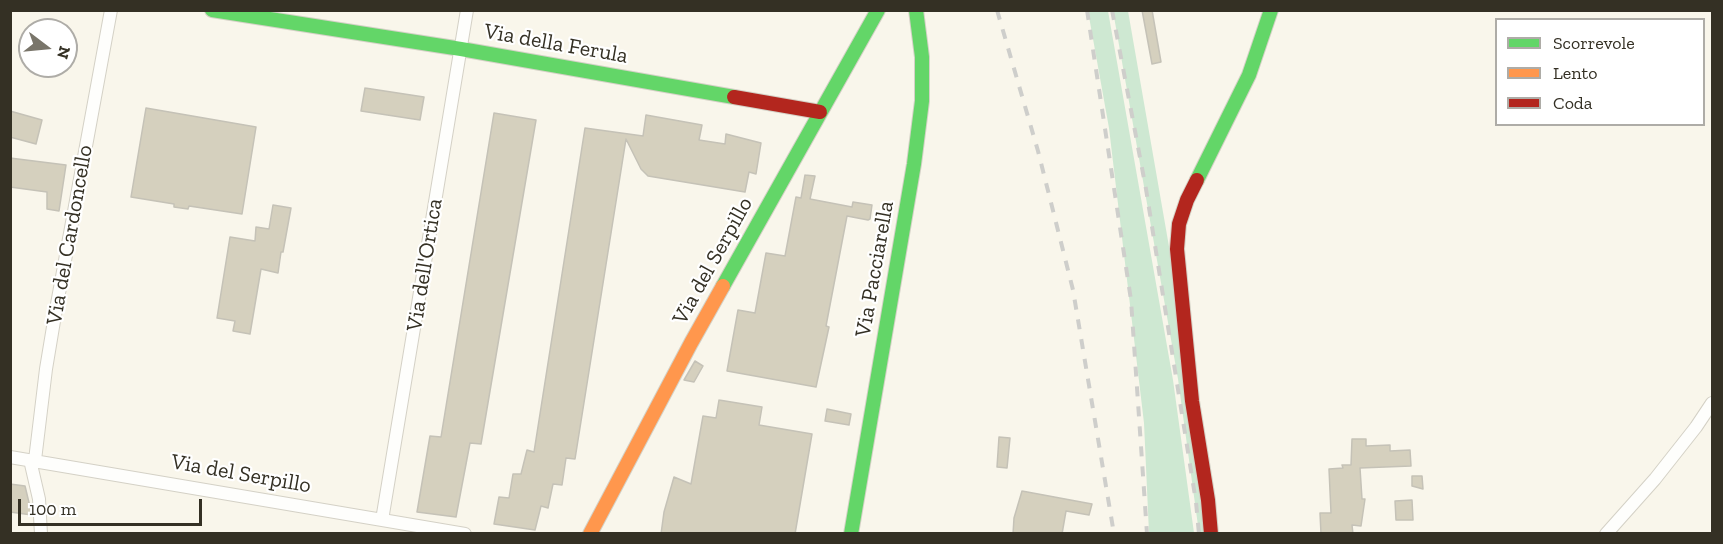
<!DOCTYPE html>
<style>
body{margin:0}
#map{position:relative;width:1723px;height:544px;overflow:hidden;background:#f9f6eb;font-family:"Zilla Slab",serif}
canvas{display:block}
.frame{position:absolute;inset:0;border:12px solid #343024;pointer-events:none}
.legend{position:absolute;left:1495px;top:18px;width:210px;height:108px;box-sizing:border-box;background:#fff;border:2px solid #aeaca7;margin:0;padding:8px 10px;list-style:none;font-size:18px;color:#343024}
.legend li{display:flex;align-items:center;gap:12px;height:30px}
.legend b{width:30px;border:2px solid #aeaca7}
.north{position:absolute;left:18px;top:18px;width:60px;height:60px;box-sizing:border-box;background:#fff;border:2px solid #aeaca7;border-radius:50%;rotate:106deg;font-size:16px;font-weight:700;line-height:24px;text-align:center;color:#343024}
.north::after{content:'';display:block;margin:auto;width:21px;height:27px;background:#79756a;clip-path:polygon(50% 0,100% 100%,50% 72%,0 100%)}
.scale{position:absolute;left:18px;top:499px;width:184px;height:27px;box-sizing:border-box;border:3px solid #343024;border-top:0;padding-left:8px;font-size:18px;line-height:21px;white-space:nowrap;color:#343024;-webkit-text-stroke:4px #fff;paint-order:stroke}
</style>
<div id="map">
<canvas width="1723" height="544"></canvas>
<div class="frame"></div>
<ul class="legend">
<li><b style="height:8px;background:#63d668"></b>Scorrevole</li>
<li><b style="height:8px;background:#ff974d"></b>Lento</li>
<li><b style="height:8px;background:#b3261e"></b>Coda</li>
</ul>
<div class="north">N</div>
<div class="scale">100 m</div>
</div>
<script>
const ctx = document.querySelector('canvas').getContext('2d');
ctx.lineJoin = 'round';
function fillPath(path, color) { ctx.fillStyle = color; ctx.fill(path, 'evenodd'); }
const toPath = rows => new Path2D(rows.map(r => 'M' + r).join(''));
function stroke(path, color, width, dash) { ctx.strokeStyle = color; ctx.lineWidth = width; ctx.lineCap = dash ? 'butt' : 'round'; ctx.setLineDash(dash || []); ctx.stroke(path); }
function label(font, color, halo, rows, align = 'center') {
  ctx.font = font + ' "Zilla Slab",serif'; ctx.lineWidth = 4.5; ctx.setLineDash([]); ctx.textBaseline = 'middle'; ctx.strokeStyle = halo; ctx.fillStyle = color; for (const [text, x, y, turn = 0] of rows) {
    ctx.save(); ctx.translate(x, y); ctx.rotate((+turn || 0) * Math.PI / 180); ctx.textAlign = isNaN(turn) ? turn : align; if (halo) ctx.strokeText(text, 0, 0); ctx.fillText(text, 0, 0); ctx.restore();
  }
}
const green = toPath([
 [1088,11,1108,11,1173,380,1194,533,1149,533,1144,423,1109,128],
 [1113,11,1128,11,1210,482,1216,533,1199,533,1178,379]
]);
const building = toPath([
 [1142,10,1152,10,1161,62,1152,64,1142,10],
 [365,88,424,97,420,120,361,111,365,88],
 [146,108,256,127,242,214,189,206,188,209,174,207,174,204,131,197,146,108],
 [10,111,42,120,36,144,10,137,10,111],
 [494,113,536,120,481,444,470,443,456,517,417,512,430,436,441,437,494,113],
 [646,115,702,125,699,140,725,144,726,134,761,143,756,174,749,172,745,192,648,176,641,169,626,139,575,459,566,458,562,485,553,484,548,508,541,506,535,530,494,524,499,497,509,498,513,474,521,474,527,450,534,452,585,128,643,136,646,115],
 [10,158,66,165,59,211,47,209,47,192,10,187,10,158],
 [805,175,815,176,810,199,852,207,853,202,872,205,870,219,868,220,847,216,826,326,829,327,816,387,727,371,738,310,755,313,766,253,785,256,796,197,801,198,805,175],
 [273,205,291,208,283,252,281,252,278,273,261,269,250,334,233,331,235,321,217,318,230,237,255,241,256,227,269,229,273,205],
 [695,361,703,366,694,382,684,380,695,361],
 [719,400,762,407,759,425,812,434,795,534,661,534,664,512,674,477,691,484,703,416,716,418,719,400],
 [827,409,851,414,849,425,825,421,827,409],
 [999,437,1010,438,1007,468,997,467,999,437],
 [1352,439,1366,439,1366,446,1390,445,1390,451,1410,450,1411,466,1360,468,1362,499,1365,499,1361,526,1352,525,1353,534,1321,534,1320,513,1331,513,1329,469,1343,468,1342,465,1351,465,1352,439],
 [1412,476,1422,476,1423,489,1412,486,1412,476],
 [10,484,25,486,32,515,10,512,10,484],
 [1022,491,1092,504,1089,515,1066,511,1062,534,1013,534,1014,518,1022,491],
 [1412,500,1413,520,1396,520,1395,501,1412,500]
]);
const street = toPath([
 [10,457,465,534],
 [30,460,39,499,41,534],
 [35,460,46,369,55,315,111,10],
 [382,520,467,10],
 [1606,534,1655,479,1696,427,1712,403]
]);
const fast = toPath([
 [212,10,461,49,734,97],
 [1197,180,1249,75,1271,10],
 [723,286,878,10],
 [851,534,914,164,922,101,922,57,916,10]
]);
const slow = toPath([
 [590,534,691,343,723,286]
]);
const jam = toPath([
 [734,97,820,112],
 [1197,180,1187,200,1179,224,1177,249,1192,401,1208,500,1211,534]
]);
const rail = toPath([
 [997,10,1038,151,1073,290,1114,534],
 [1087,10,1131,300,1147,534],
 [1112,10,1146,189,1196,502,1199,534]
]);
const streetNames = [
 ["Via della Ferula",556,44,10],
 ["Via del Cardoncello",70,235,-80],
 ["Via del Serpillo",713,261,-61],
 ["Via dell'Ortica",425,265,-81],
 ["Via Pacciarella",875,269,-80],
 ["Via del Serpillo",241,474,10]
];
fillPath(green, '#cee8d2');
fillPath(building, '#d5d0be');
stroke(building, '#c5c2b7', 1.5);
stroke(street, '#d4d1c6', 14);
stroke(fast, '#d4d1c6', 16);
stroke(slow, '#d4d1c6', 16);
stroke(jam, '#d4d1c6', 16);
stroke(street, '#fefefc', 12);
stroke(fast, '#63d668', 14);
stroke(slow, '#ff974d', 14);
stroke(jam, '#b3261e', 14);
stroke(rail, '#cececb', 4, [10, 10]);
label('22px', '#343024', '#fff', streetNames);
</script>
